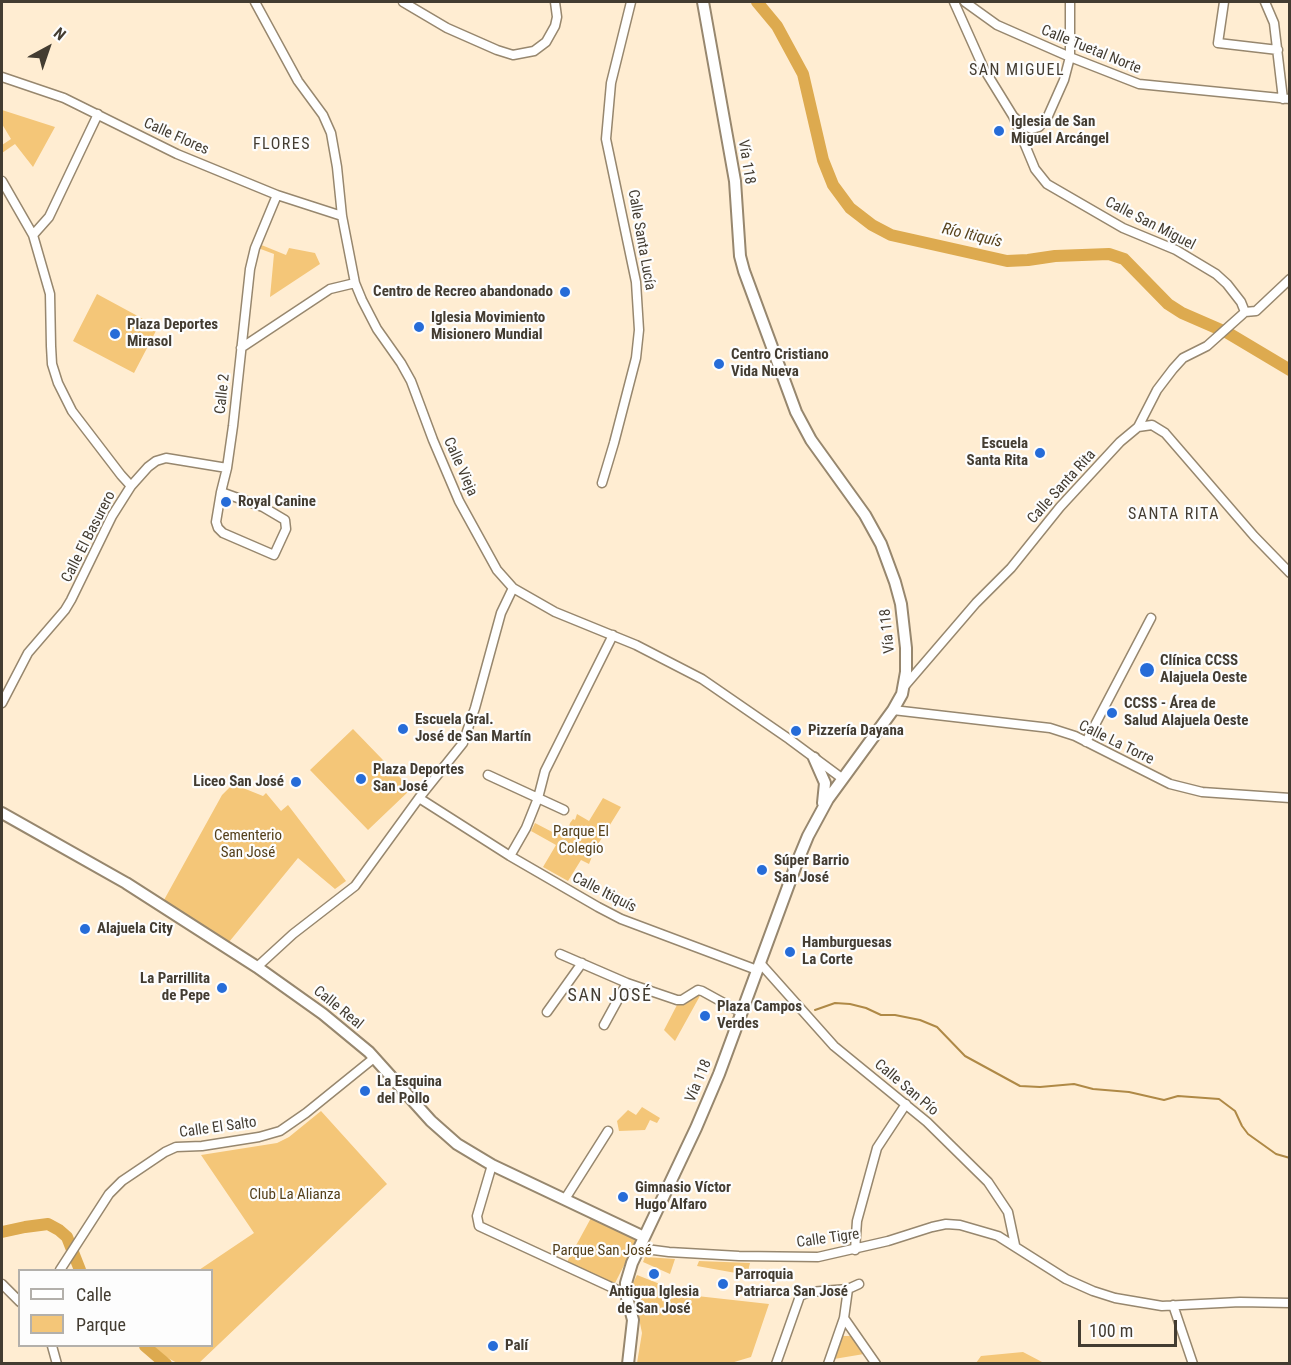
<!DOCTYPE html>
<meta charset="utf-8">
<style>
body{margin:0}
#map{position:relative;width:1291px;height:1365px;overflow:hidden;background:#ffedd2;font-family:"Roboto Condensed",sans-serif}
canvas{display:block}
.frame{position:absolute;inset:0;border:3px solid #433c31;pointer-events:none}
.legend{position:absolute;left:18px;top:1269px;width:195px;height:78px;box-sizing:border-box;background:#fdfdfd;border:2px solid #b3b0ab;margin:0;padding:8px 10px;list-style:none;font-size:18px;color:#433c31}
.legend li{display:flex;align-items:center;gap:12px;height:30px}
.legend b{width:30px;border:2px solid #b3b0ab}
.north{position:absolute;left:18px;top:18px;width:60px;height:60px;-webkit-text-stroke:4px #fdfdfd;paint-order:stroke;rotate:40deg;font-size:16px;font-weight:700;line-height:24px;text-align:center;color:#433c31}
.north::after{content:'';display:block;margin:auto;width:21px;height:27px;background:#433c31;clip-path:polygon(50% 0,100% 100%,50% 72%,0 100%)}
.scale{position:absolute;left:1078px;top:1320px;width:99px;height:27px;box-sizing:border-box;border:3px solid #433c31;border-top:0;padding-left:8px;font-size:18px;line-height:21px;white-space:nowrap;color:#433c31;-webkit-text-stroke:4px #fdfdfd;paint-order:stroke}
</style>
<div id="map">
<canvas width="1291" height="1365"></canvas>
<div class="frame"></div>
<ul class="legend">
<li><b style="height:8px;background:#fff"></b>Calle</li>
<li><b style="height:16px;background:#f4c678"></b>Parque</li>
</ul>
<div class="north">N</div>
<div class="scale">100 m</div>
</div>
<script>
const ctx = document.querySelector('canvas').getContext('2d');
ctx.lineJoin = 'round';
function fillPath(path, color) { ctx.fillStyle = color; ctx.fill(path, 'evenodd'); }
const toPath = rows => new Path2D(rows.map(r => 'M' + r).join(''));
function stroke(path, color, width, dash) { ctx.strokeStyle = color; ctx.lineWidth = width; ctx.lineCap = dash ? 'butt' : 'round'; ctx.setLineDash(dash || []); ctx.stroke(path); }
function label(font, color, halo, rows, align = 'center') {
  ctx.font = font + ' "Roboto Condensed",sans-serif'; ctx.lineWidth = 4.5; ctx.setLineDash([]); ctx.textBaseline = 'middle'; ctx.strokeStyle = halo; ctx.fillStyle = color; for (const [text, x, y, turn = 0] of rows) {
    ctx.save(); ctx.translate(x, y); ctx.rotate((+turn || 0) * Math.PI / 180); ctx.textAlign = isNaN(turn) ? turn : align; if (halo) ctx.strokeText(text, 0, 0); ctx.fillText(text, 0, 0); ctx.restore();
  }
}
const green = toPath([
 [2,110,55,127,33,167,15,144,2,153,2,145,11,139,2,124],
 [259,244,286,255,289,248,315,253,320,264,270,297,274,254,258,248],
 [97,294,158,327,134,373,73,341],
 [353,729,411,789,368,830,310,770],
 [233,784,263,796,266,793,281,811,288,805,346,881,335,889,298,858,229,942,164,900,222,795],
 [603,798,621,807,595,849,589,864,581,860,568,881,543,867,556,845,531,831,535,823,558,835,562,830,568,830,570,823,573,819,575,820,577,814,589,821],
 [698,994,701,994,675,1041,664,1030,677,1005,684,1005],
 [642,1107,660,1118,657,1123,650,1120,645,1130,619,1131,617,1121,628,1110,636,1115],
 [321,1111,387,1184,199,1363,177,1363,166,1357,154,1346,212,1346,212,1270,199,1270,254,1233,201,1155,277,1143,289,1137],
 [591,1218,637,1240,614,1285,567,1262],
 [645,1257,675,1259,670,1274,643,1262],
 [699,1261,750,1263,747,1275,697,1266],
 [637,1275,665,1286,662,1301,669,1303,671,1296,679,1294,769,1304,751,1357,731,1363,637,1363,642,1333,633,1289,633,1283],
 [842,1336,852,1336,864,1354,834,1359],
 [1023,1352,1044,1363,976,1363,981,1356]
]);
const stream = toPath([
 [815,1010,835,1003,850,1004,866,1008,881,1015,895,1015,920,1020,937,1027,965,1056,1020,1086,1040,1087,1074,1084,1093,1089,1129,1092,1164,1100,1178,1096,1219,1099,1235,1111,1242,1126,1248,1134,1276,1154,1290,1158]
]);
const river = toPath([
 [757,2,777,26,803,74,823,160,833,185,850,208,872,225,891,235,1007,261,1028,260,1055,256,1109,254,1124,259,1168,304,1182,313,1228,333,1290,370],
 [2,1232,25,1227,48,1224,59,1230,67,1237,80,1270],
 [145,1346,166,1364]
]);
const minor = toPath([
 [255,2,298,81,323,115,331,133,337,167,342,216,355,283,362,300,377,329,401,363,411,381,433,440,459,501,497,570,513,588,555,612,636,645,702,679,789,739,843,779],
 [403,2,447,28,497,50,513,55,534,51,546,42,555,26,557,17,555,2],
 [954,2,984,69,1013,116,1021,124,1032,129,1039,127,1048,116,1064,80,1070,57,1070,2],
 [965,2,997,25,1070,57,1139,84,1290,99],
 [1224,2,1218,43,1278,50],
 [1265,2,1274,23,1283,99],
 [2,77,64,98,177,154,277,195,342,216],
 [1013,116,1035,169,1047,184,1123,228,1176,250,1216,274,1227,284,1241,302,1245,312],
 [2,181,33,235,50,294,51,346,52,364,58,383,72,411,121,475,131,486,112,516,71,600,65,610,28,653,2,703],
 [33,235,49,217,98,114],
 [1245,312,1256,311,1290,279],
 [241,348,330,289,355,283],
 [1138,427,1152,425,1165,433,1254,536,1290,573],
 [602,483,614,443,636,358,639,330,636,282,606,139,611,83,631,2],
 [131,486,148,467,156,461,166,458,227,468],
 [221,492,263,507,285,520,286,529,274,555,223,533,218,528,216,522,221,492,227,468,233,426,250,269,255,248,277,195],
 [903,688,976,603,1011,568,1060,507,1120,442,1138,427,1157,390,1173,369,1183,358,1207,346,1245,312],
 [893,710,1050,728,1075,736,1170,784,1202,792,1290,798],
 [1086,742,1151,618],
 [488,775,564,810],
 [419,798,510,856,598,907,621,919,757,970],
 [510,856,526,828,538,798,545,771,613,635],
 [560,954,627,983,677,1000,682,1000,698,990,702,991,742,1013],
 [760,963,834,1046,927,1122,988,1182,1008,1212,1015,1245],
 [257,967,293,934,355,886,419,798,463,743,475,708,501,613,513,588],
 [547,1012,582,963],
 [604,1025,627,983],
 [492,1165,477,1216,479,1226,626,1294],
 [565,1199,608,1131],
 [638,1248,669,1252,739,1256,818,1257,888,1241,932,1227,946,1224,960,1225,998,1236,1066,1279,1093,1291,1115,1298,1162,1306,1240,1302,1290,1303],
 [855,1250,857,1221,877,1148,906,1104],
 [60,1270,109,1194,122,1181,165,1152,176,1147,202,1146,259,1137,280,1131,306,1113,374,1058],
 [2,1284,20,1302],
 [1173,1305,1193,1364],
 [844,1318,876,1364],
 [52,1346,57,1364],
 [776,1364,800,1296,809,1292,848,1289,859,1284],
 [828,1364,844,1318,848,1289]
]);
const major = toPath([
 [814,758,825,783,823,803],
 [2,813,126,883,257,967,323,1014,369,1052,431,1121,457,1144,492,1165,644,1237],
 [628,1364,633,1320,626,1294,626,1283,632,1263,696,1128,719,1074,796,865,808,836,828,799,893,710,902,694,906,672,906,648,901,604,895,582,881,544,865,515,811,440,796,412,744,271,740,256,735,181,703,2]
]);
const markers = [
 [999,131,6,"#266cd8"],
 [565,292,6,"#266cd8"],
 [419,327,6,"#266cd8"],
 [115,334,6,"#266cd8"],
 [719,364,6,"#266cd8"],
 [1040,453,6,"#266cd8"],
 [226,502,6,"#266cd8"],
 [1147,670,8,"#266cd8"],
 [1112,713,6,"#266cd8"],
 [403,729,6,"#266cd8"],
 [796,731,6,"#266cd8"],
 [361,779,6,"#266cd8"],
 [296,782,6,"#266cd8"],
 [762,870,6,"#266cd8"],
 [85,929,6,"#266cd8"],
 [790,952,6,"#266cd8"],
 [222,988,6,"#266cd8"],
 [705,1016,6,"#266cd8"],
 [365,1091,6,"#266cd8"],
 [623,1197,6,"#266cd8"],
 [654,1274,6,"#266cd8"],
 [723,1284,6,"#266cd8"],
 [493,1346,6,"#266cd8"]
];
const streetNames = [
 ["Calle Tuetal Norte",1091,50,22],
 ["Calle Flores",176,137,24],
 ["Vía 118",746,162,81],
 ["Calle San Miguel",1150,224,27],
 ["Calle Santa Lucía",641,240,80],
 ["Calle 2",223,394,-84],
 ["Calle Vieja",460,467,66],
 ["Calle Santa Rita",1062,487,-48],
 ["Calle El Basurero",89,537,-63],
 ["Vía 118",888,631,-96],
 ["Calle La Torre",1116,743,26],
 ["Calle Itiquís",604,893,27],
 ["Calle Real",338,1008,39],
 ["Vía 118",699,1081,-67],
 ["Calle San Pío",906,1088,40],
 ["Calle El Salto",218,1128,-8],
 ["Calle Tigre",828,1239,-8]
];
const poiNames = [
 ["Iglesia de San",1011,122],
 ["Miguel Arcángel",1011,139],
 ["Centro de Recreo abandonado",553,292,"right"],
 ["Iglesia Movimiento",431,318],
 ["Misionero Mundial",431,335],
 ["Plaza Deportes",127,325],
 ["Mirasol",127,342],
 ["Centro Cristiano",731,355],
 ["Vida Nueva",731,372],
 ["Escuela",1028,444,"right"],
 ["Santa Rita",1028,461,"right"],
 ["Royal Canine",238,502],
 ["Clínica CCSS",1160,661],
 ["Alajuela Oeste",1160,678],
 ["CCSS - Área de",1124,704],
 ["Salud Alajuela Oeste",1124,721],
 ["Escuela Gral.",415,720],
 ["José de San Martín",415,737],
 ["Pizzería Dayana",808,731],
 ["Plaza Deportes",373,770],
 ["San José",373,787],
 ["Liceo San José",284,782,"right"],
 ["Súper Barrio",774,861],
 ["San José",774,878],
 ["Alajuela City",97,929],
 ["Hamburguesas",802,943],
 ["La Corte",802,960],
 ["La Parrillita",210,979,"right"],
 ["de Pepe",210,996,"right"],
 ["Plaza Campos",717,1007],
 ["Verdes",717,1024],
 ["La Esquina",377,1082],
 ["del Pollo",377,1099],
 ["Gimnasio Víctor",635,1188],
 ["Hugo Alfaro",635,1205],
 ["Parroquia",735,1275],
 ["Patriarca San José",735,1292],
 ["Antigua Iglesia",654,1292,"center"],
 ["de San José",654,1309,"center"],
 ["Palí",505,1346]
];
const parkNames = [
 ["Parque El",581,832],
 ["Colegio",581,849],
 ["Cementerio",248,836],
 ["San José",248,853],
 ["Club La Alianza",295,1195],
 ["Parque San José",602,1251]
];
const neighbourhoodNames = [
 ["SAN MIGUEL",1017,71],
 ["FLORES",282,145],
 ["SANTA RITA",1174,515]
];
const waterNames = [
 ["Río Itiquís",972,236,13]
];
const quarterNames = [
 ["SAN JOSÉ",610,996]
];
fillPath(green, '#f4c678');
stroke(stream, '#af8946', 2);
stroke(river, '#ddaa4f', 12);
stroke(minor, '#97876e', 11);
stroke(major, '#97876e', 14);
stroke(minor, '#fff', 8);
stroke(major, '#fff', 10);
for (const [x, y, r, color] of markers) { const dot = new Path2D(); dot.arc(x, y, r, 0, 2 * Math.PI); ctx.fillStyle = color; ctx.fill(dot); stroke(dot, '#fdfdfd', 2); }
label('15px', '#433c31', '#fdfdfd', streetNames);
label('bold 15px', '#433c31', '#fdfdfd', poiNames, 'left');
label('15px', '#543f19', '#fdfdfd', parkNames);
ctx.letterSpacing = '1.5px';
label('16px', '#433c31', '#fdfdfd', neighbourhoodNames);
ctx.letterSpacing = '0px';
label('italic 16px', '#59441e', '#fdfdfd', waterNames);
ctx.letterSpacing = '1.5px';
label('18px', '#433c31', '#fdfdfd', quarterNames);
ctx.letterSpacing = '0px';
</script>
